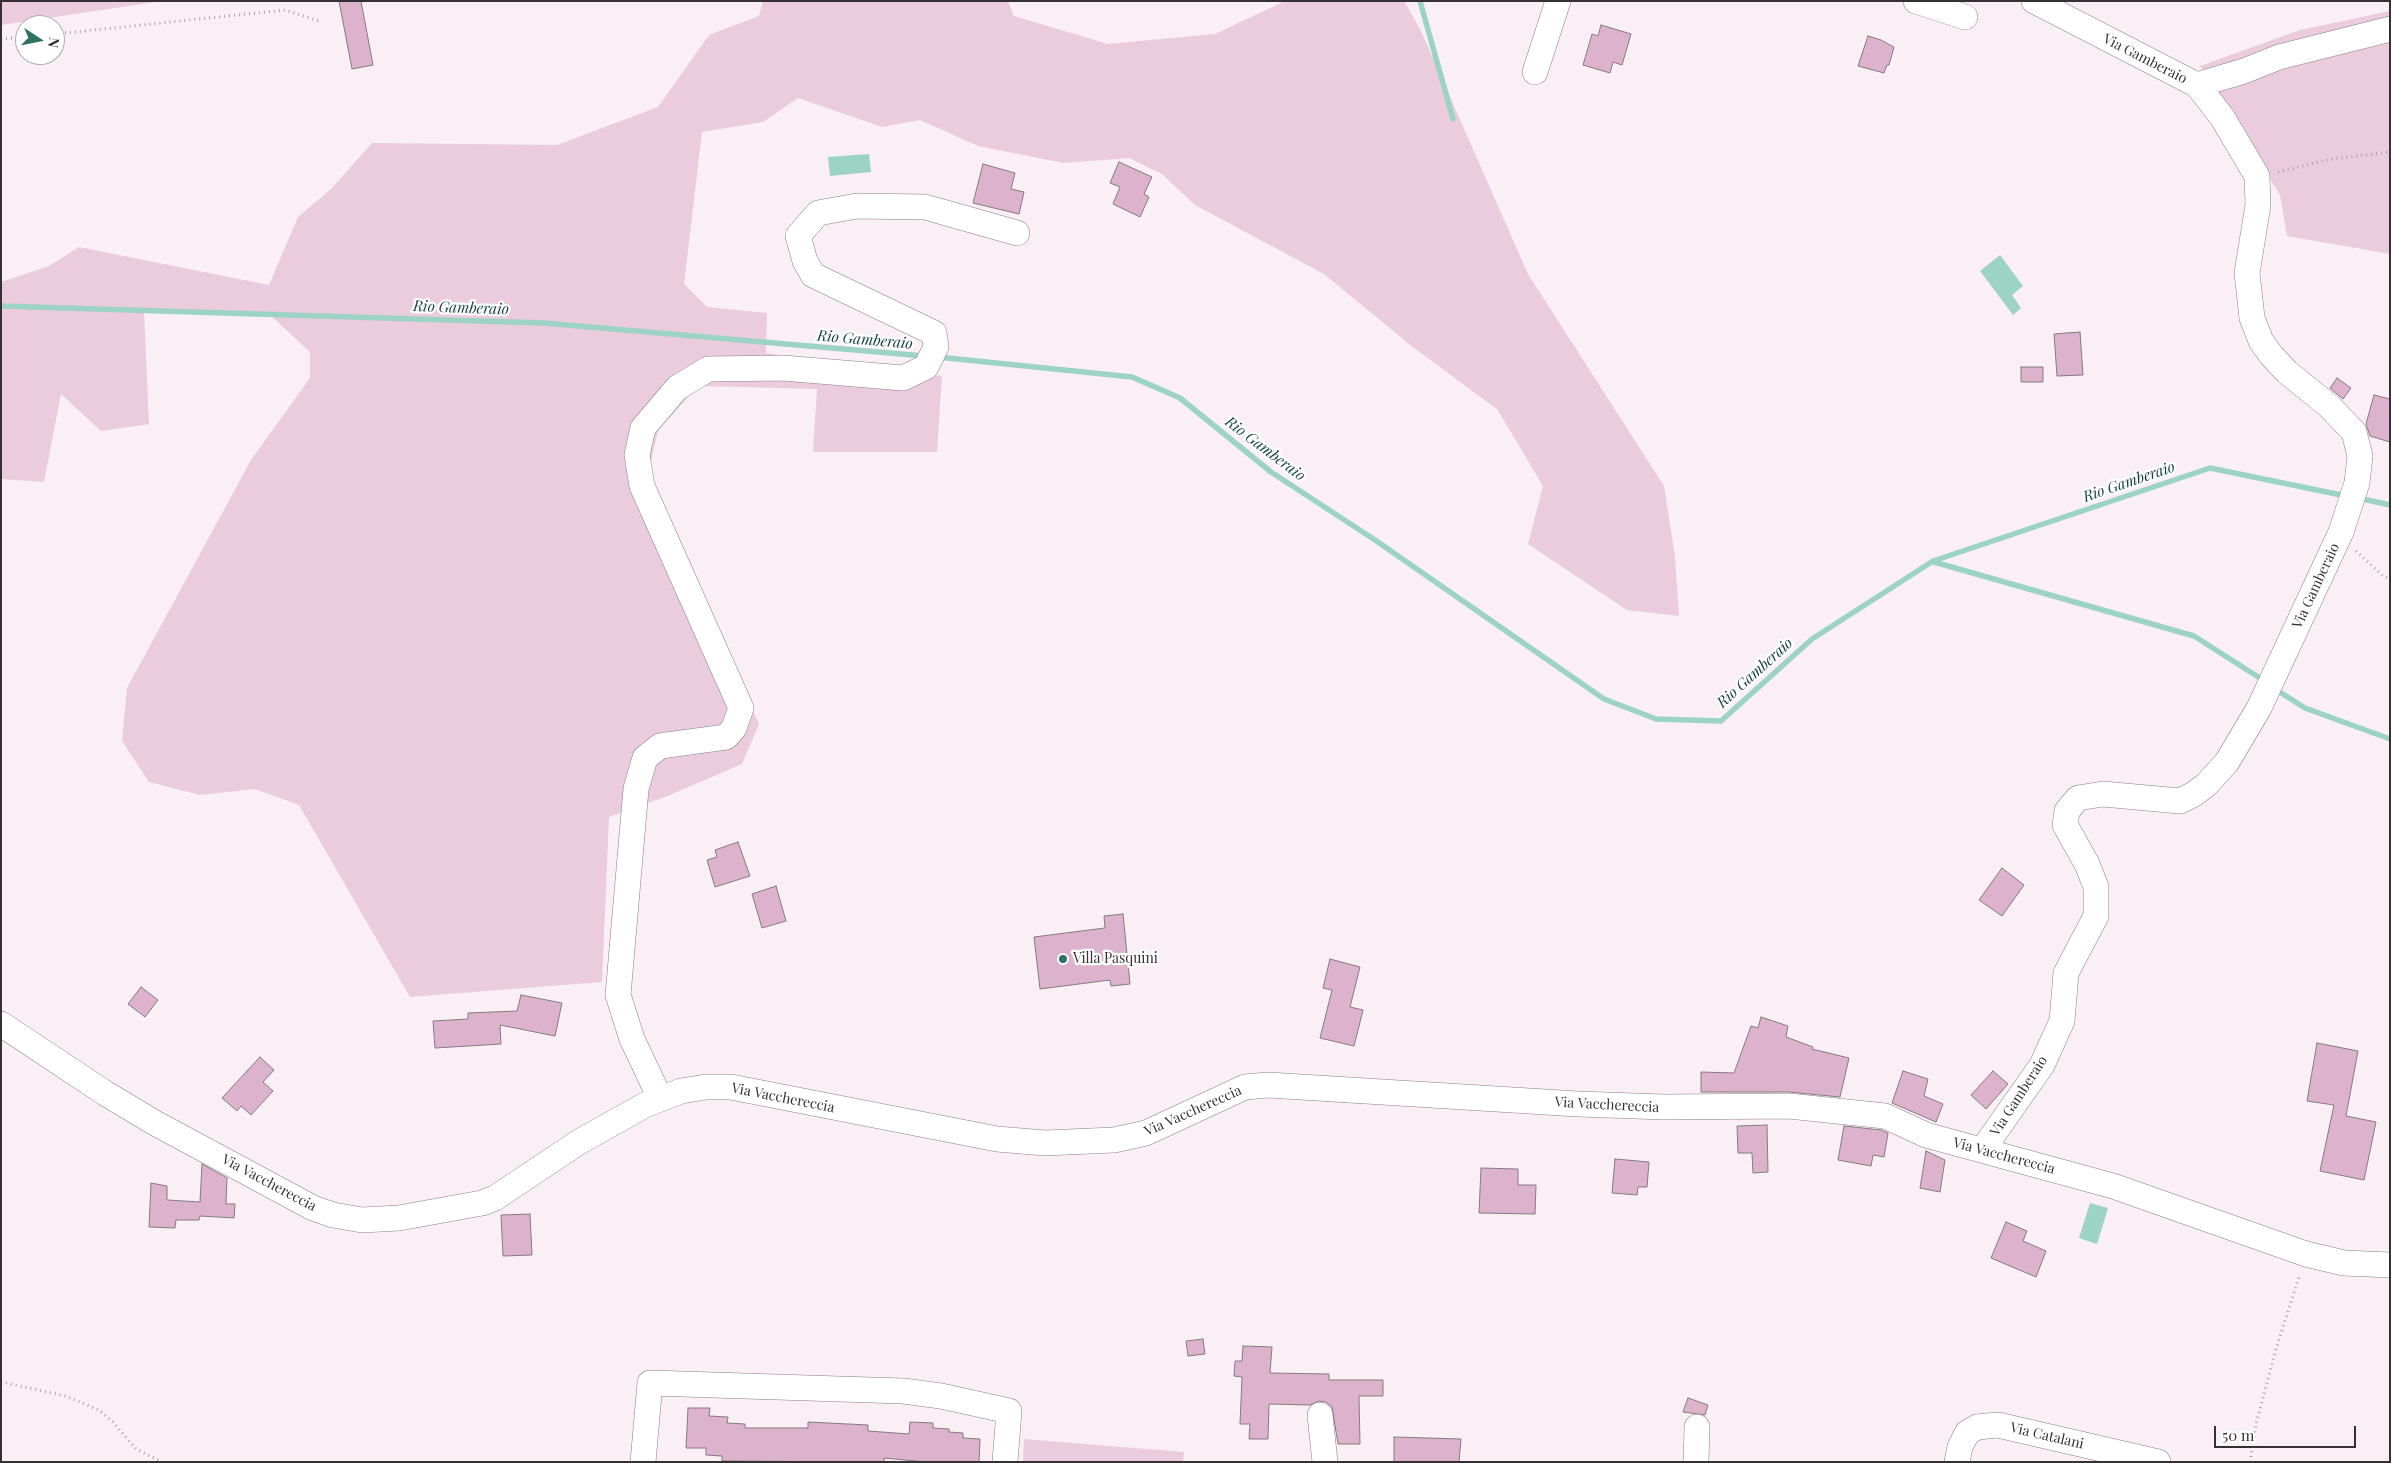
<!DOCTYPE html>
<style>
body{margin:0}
#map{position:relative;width:2391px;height:1463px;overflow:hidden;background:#f9eff5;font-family:"Playfair Display",serif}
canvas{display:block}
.frame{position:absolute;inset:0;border:2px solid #353133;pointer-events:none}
.north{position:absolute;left:15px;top:15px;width:50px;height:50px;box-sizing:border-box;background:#fff;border:1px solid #aeadad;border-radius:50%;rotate:101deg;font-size:14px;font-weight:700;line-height:20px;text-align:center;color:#353133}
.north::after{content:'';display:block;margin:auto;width:18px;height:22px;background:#2f7162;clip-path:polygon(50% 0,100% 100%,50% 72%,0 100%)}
.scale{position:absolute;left:2214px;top:1426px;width:142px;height:22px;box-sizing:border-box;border:2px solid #353133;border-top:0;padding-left:6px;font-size:15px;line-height:18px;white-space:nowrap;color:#353133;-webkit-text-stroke:4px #fff;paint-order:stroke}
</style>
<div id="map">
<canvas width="2391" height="1463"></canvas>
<div class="frame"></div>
<div class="north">N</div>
<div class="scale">50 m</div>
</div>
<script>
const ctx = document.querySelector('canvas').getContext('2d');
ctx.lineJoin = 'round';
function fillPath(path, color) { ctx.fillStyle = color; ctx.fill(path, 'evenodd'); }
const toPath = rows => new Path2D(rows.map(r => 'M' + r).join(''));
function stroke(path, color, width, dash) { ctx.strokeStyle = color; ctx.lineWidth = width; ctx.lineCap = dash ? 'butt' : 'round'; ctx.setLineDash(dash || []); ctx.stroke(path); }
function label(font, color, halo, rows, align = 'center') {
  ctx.font = font + ' "Playfair Display",serif'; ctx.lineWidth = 4.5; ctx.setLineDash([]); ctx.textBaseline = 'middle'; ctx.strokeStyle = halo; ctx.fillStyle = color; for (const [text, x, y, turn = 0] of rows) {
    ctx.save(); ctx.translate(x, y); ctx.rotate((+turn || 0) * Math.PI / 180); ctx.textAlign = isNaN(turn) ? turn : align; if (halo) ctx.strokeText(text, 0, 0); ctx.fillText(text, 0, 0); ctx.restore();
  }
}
const green = toPath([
 [1,1,162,1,1,25],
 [763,1,1008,1,1014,16,1108,44,1215,34,1285,1,1404,1,1421,31,1528,274,1664,486,1675,557,1679,616,1627,610,1528,544,1543,486,1497,409,1414,348,1324,274,1195,205,1162,174,1129,158,1064,163,978,146,920,120,882,127,798,98,763,122,702,132,684,284,707,307,767,313,766,353,942,376,937,452,813,452,817,389,698,386,658,430,647,480,759,724,742,764,670,795,609,817,602,982,410,997,299,805,255,789,200,795,149,782,122,741,127,688,251,460,310,378,310,352,267,312,144,311,149,424,101,431,61,394,44,482,1,479,1,282,49,266,79,247,269,285,298,217,331,189,372,143,557,145,658,107,709,35,759,16],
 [2390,11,2390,254,2287,236,2280,195,2200,66,2300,30],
 [1024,1439,1184,1452,1183,1462,1023,1462]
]);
const water = toPath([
 [869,154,871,172,830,176,828,157],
 [2000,255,2023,286,2012,295,2021,308,2013,315,1980,271],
 [2090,1203,2108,1208,2097,1244,2079,1238]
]);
const stream = toPath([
 [1420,1,1453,119],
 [1,306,544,323,924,356],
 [938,357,1132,377,1180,398,1271,472,1375,540,1604,699,1656,719,1721,721,1812,639,1933,561,2210,468,2346,496],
 [2358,498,2390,505],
 [1934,562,2194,636,2266,682],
 [2275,689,2305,708,2390,739]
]);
const building = toPath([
 [339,1,361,1,373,65,352,69,339,1],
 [1601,25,1631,34,1622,65,1613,62,1610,73,1583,65,1592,34,1598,36,1601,25],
 [1868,36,1881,40,1894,47,1889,65,1887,65,1884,73,1858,66,1868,36],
 [1119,162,1152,177,1144,194,1149,197,1140,217,1113,204,1120,187,1110,183,1119,162],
 [983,164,1015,173,1011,189,1024,192,1019,214,973,203,983,164],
 [2080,332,2083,375,2057,376,2054,334,2080,332],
 [2021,367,2043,367,2043,382,2021,382,2021,367],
 [2337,378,2351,388,2343,399,2330,388,2337,378],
 [2374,395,2390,399,2390,442,2370,436,2366,424,2374,395],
 [738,842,750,876,715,887,707,860,717,857,715,850,738,842],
 [2002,868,2024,885,2002,916,1979,900,2002,868],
 [776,886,786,921,762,928,752,894,776,886],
 [1123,914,1130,984,1111,986,1110,980,1040,989,1034,937,1105,928,1104,916,1123,914],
 [1330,959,1360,967,1350,1007,1363,1010,1354,1046,1320,1038,1332,990,1323,988,1330,959],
 [141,987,158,1000,145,1017,128,1004,141,987],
 [521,995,562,1003,555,1036,500,1025,501,1044,435,1048,433,1021,468,1019,468,1013,517,1011,521,995],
 [1761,1017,1788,1026,1786,1037,1813,1047,1812,1049,1849,1058,1840,1097,1789,1092,1701,1092,1701,1072,1734,1073,1751,1026,1758,1028,1761,1017],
 [2317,1043,2358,1051,2346,1116,2376,1122,2364,1180,2320,1171,2334,1105,2307,1101,2317,1043],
 [260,1057,274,1070,263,1082,273,1091,251,1115,241,1106,237,1111,222,1098,260,1057],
 [1903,1071,1928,1079,1924,1096,1943,1104,1936,1122,1892,1103,1903,1071],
 [1993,1071,2008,1084,1986,1109,1971,1095,1993,1071],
 [1767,1125,1768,1172,1753,1173,1752,1153,1738,1153,1737,1126,1767,1125],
 [1844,1126,1881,1130,1888,1133,1884,1157,1873,1155,1871,1166,1838,1160,1844,1126],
 [1926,1151,1945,1160,1940,1192,1920,1188,1926,1151],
 [1615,1159,1649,1162,1647,1187,1638,1187,1637,1195,1612,1193,1615,1159],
 [202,1164,227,1178,226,1204,235,1204,234,1218,200,1216,199,1220,176,1220,175,1228,149,1227,151,1183,167,1186,167,1200,200,1202,202,1164],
 [1481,1168,1518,1169,1518,1185,1536,1185,1535,1214,1479,1213,1481,1168],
 [530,1214,532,1255,503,1256,501,1215,530,1214],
 [2006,1222,2027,1231,2023,1241,2046,1251,2036,1277,1991,1258,2006,1222],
 [1203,1339,1205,1354,1188,1356,1186,1341,1203,1339],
 [1243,1346,1272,1347,1270,1373,1329,1374,1329,1380,1383,1380,1383,1396,1359,1396,1360,1444,1338,1444,1332,1407,1326,1402,1319,1401,1310,1405,1269,1404,1268,1439,1249,1439,1250,1424,1240,1424,1242,1377,1234,1376,1235,1361,1242,1361,1243,1346],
 [1688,1398,1708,1405,1705,1415,1683,1412,1688,1398],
 [688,1408,710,1408,709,1416,728,1417,727,1423,745,1424,745,1428,808,1428,808,1422,868,1425,868,1431,909,1434,910,1422,933,1423,933,1428,949,1429,949,1432,963,1433,963,1438,980,1439,979,1462,926,1462,884,1458,884,1462,722,1461,722,1456,706,1455,706,1448,686,1448,688,1408],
 [1394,1437,1461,1439,1459,1462,1394,1462,1394,1437]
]);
const path = toPath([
 [55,34,285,10,322,22],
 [1,39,25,37],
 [2278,172,2331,159,2390,152],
 [2356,551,2383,576,2390,579],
 [1,1382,66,1396,99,1410,113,1422,136,1449,162,1462],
 [2250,1462,2256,1424,2276,1349,2300,1274]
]);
const minor = toPath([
 [1916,1,1965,17],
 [1535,72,1558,1],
 [2197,85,2244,71,2279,57,2390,29],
 [1,1024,105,1093,155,1123,313,1208,333,1215,362,1220,399,1218,482,1203,495,1198,579,1142,645,1105,681,1091,706,1087,731,1087,997,1139,1045,1143,1114,1140,1146,1133,1245,1087,1268,1085,1578,1104,1664,1107,1789,1106,1885,1116,1926,1135,2113,1186,2306,1254,2344,1263,2390,1265],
 [660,1098,632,1039,618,995,636,789,645,758,660,746,726,737,734,728,741,708,642,486,637,455,643,428,677,388,708,369,783,368,903,378,926,367,936,347,934,333,813,275,805,261,798,236,818,213,857,206,925,207,1017,233],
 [1983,1149,2042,1065,2062,1021,2066,973,2096,916,2096,887,2087,864,2065,825,2067,811,2078,798,2103,794,2180,801,2194,794,2206,785,2227,762,2259,708,2341,532,2357,483,2360,456,2354,432,2329,406,2287,372,2271,355,2261,341,2252,318,2247,273,2258,205,2257,176,2222,117,2197,85,2034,1],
 [1320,1415,1325,1462],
 [643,1462,650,1383,903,1391,941,1396,1009,1411,1005,1462],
 [1696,1462,1697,1427],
 [1957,1462,1960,1447,1967,1433,1977,1427,1998,1425,2158,1462]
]);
const markers = [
 [1063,959,5,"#2f7162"]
];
const streetNames = [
 ["Via Gamberaio",2145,59,27],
 ["Via Gamberaio",2316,586,-65],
 ["Via Gamberaio",2019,1096,-57],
 ["Via Vacchereccia",783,1098,11],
 ["Via Vacchereccia",1607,1105,3],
 ["Via Vacchereccia",1193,1111,-24],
 ["Via Vacchereccia",2004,1156,15],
 ["Via Vacchereccia",269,1183,28],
 ["Via Catalani",2047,1436,13]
];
const poiNames = [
 ["Villa Pasquini",1073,959]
];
const waterNames = [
 ["Rio Gamberaio",461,308,2],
 ["Rio Gamberaio",865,340,5],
 ["Rio Gamberaio",1265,449,37],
 ["Rio Gamberaio",2129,482,-19],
 ["Rio Gamberaio",1755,673,-42]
];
fillPath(green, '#eaccde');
fillPath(water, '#9dd3c4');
stroke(stream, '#9dd3c4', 5.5);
fillPath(building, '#dcb2cc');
stroke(building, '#847b80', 1);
stroke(minor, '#888085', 26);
stroke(path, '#aba3a8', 3, [1, 4]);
stroke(minor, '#fff', 25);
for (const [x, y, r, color] of markers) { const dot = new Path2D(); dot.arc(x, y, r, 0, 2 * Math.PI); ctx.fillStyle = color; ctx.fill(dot); stroke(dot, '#fff', 2); }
label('14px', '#353133', '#fff', streetNames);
label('14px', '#353133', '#fff', poiNames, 'left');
label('italic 15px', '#0f3f35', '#fff', waterNames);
</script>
